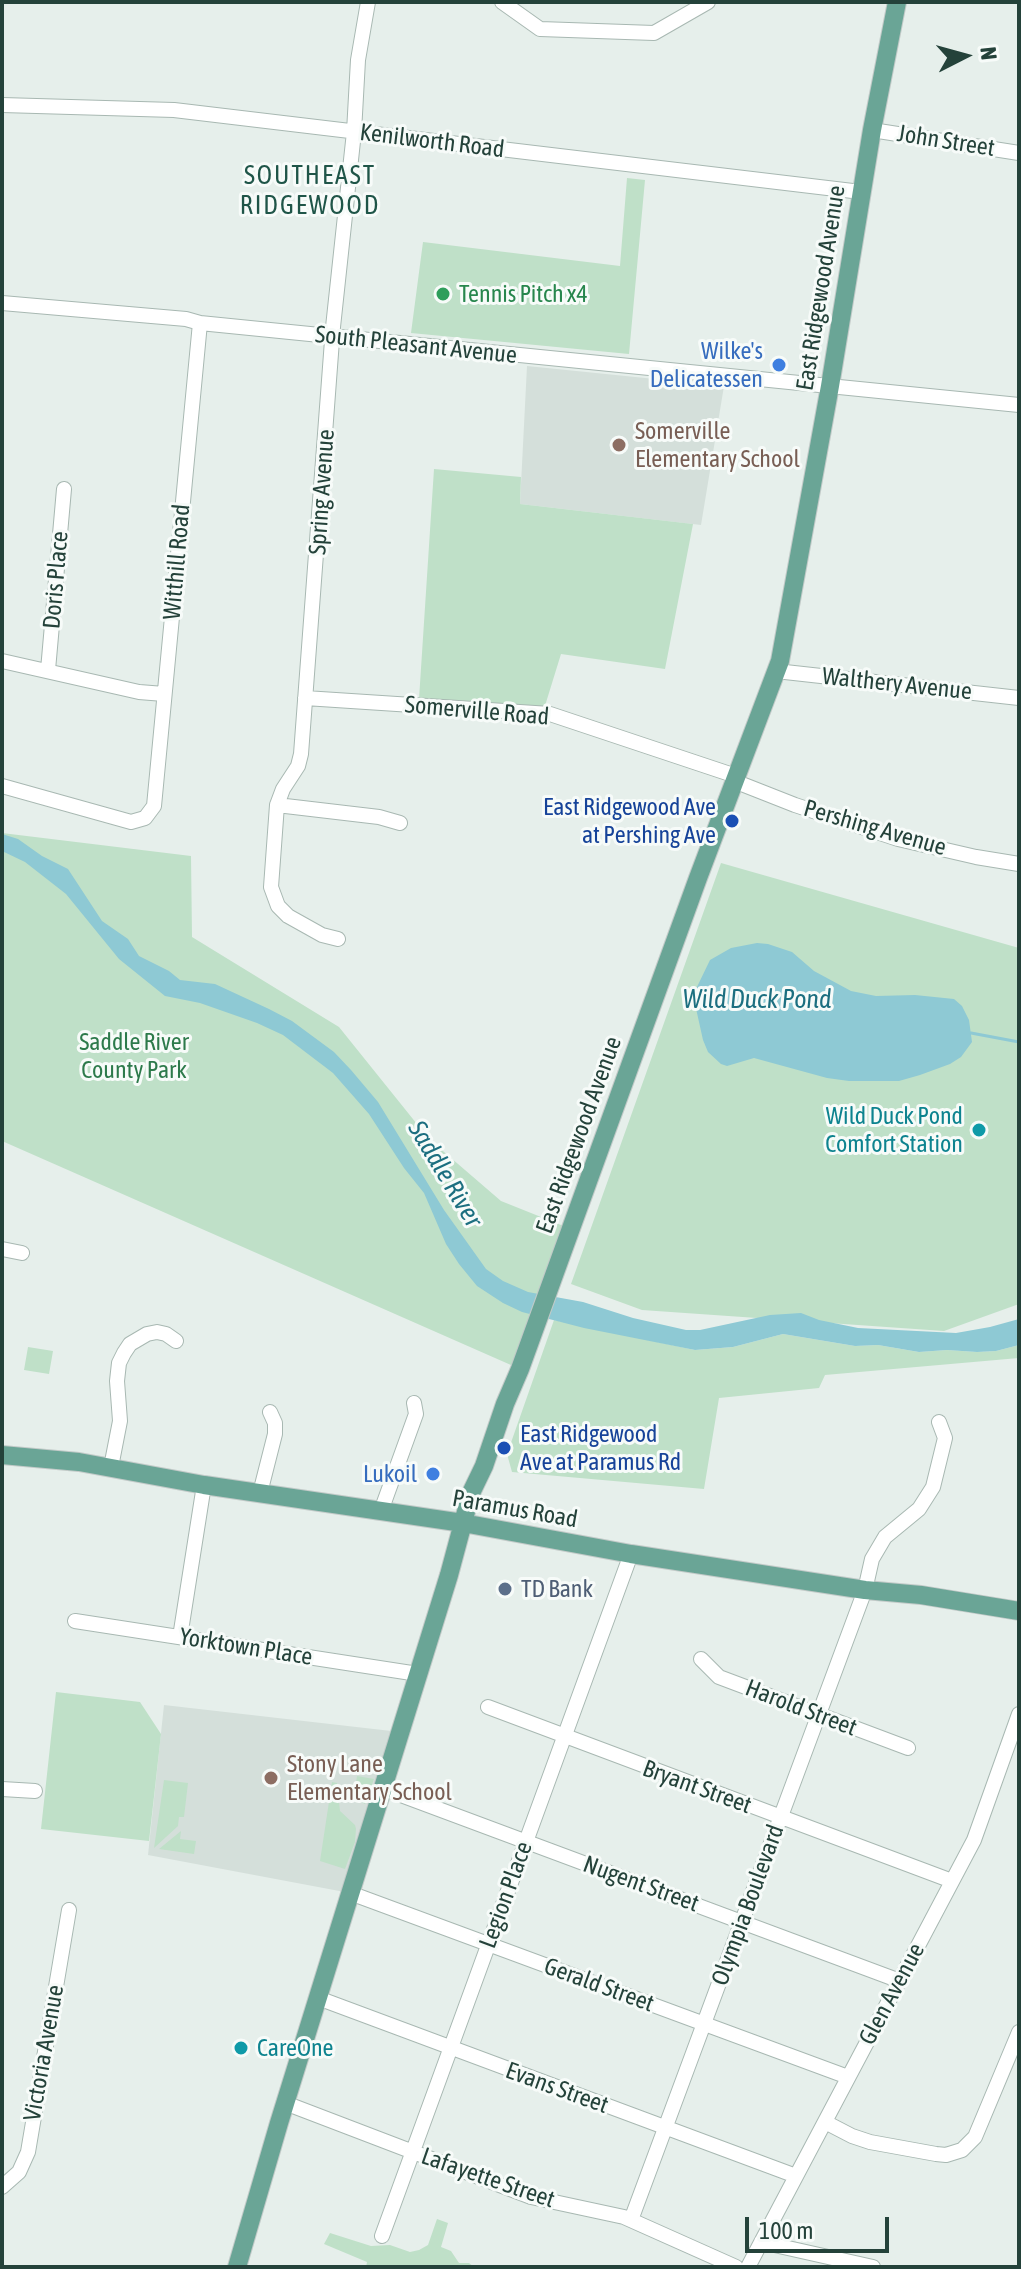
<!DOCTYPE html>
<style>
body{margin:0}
#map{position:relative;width:1021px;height:2269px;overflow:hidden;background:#e6efeb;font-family:"Asap Condensed",sans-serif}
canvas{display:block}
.frame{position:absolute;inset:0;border:4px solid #24423a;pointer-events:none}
.north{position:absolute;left:925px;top:16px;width:80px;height:80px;-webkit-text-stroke:6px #f7fbf9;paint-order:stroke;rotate:84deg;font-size:22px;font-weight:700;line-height:32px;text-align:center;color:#24423a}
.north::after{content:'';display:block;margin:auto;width:28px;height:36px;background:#24423a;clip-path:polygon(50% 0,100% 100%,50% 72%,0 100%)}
.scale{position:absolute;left:745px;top:2217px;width:144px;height:36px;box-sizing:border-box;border:4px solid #24423a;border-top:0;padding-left:10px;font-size:24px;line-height:28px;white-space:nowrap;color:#24423a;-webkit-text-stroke:6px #f7fbf9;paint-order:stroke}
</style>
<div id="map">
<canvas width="1021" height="2269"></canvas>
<div class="frame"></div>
<div class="north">N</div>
<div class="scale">100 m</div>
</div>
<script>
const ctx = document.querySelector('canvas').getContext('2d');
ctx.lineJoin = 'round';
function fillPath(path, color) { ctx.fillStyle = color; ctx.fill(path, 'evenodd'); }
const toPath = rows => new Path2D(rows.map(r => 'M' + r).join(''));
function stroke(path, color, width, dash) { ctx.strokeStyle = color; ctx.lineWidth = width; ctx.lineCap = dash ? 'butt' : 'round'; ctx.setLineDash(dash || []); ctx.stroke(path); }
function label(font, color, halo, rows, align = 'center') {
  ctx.font = font + ' "Asap Condensed",sans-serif'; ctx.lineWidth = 6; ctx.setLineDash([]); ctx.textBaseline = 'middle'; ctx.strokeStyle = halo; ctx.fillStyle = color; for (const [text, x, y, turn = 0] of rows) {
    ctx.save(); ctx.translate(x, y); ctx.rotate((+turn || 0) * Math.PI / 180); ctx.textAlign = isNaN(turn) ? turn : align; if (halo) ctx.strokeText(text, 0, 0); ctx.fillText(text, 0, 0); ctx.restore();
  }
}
const built = toPath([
 [527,366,724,386,701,525,520,504],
 [164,1705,400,1732,350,1893,148,1855]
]);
const green = toPath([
 [627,178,645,180,629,354,411,333,423,242,620,266],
 [434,469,521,477,520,504,693,524,665,669,561,654,544,709,419,699],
 [2,833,191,856,192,937,339,1027,429,1139,501,1201,571,1229,520,1369,2,1141],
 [721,863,1019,948,1019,1304,944,1331,642,1310,571,1284],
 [554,1320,695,1350,733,1347,783,1334,855,1346,878,1345,919,1352,947,1350,977,1352,996,1351,1019,1345,1019,1358,825,1375,819,1388,719,1398,704,1489,512,1472,507,1454],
 [28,1347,53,1351,49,1374,24,1370],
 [56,1692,140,1702,161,1734,149,1841,41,1829],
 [357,1776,374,1779,365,1804,354,1798],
 [164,1780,188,1783,184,1817,179,1817,178,1826,154,1848],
 [332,1782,337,1783,340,1811,355,1825,356,1829,355,1842,345,1869,320,1861],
 [181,1831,180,1839,196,1841,194,1854,159,1849],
 [437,2219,448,2223,441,2247,451,2251,459,2263,469,2263,474,2267,366,2267,367,2262,324,2244,330,2233,371,2246,390,2245,410,2252,419,2250,428,2245]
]);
const water = toPath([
 [2,834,18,839,42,856,68,869,102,921,128,939,139,956,169,971,180,980,215,984,269,1009,292,1021,334,1052,351,1070,378,1102,444,1210,486,1269,503,1281,528,1292,583,1302,633,1318,686,1330,700,1330,770,1315,801,1313,819,1320,858,1328,956,1333,990,1327,1019,1319,1019,1345,996,1351,977,1352,947,1350,919,1352,878,1345,855,1346,783,1334,733,1347,695,1350,584,1328,522,1312,503,1303,477,1286,459,1264,446,1244,424,1193,404,1168,369,1114,333,1073,283,1035,257,1023,200,1003,165,996,119,959,66,894,25,862,2,851],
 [757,943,768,944,792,952,814,971,851,991,876,996,915,995,954,999,962,1006,969,1020,972,1042,961,1057,950,1064,920,1075,899,1081,849,1081,827,1078,754,1058,727,1066,721,1064,708,1052,703,1040,695,1004,696,989,710,960,731,948]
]);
const stream = toPath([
 [971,1033,1019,1042]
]);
const minor = toPath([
 [502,2,540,29,654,33,708,2],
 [2,105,174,110,861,192],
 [872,130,1019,153],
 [2,303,186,319,200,323,1019,405],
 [2,661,139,692,164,694],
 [48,670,64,489],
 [776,671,1019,698],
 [305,698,550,714,736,776],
 [734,781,795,805,898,839,976,857,1019,864],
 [2,786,131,822,145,818,154,806,200,323],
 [277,805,379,817,400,823],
 [338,939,322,935,288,916,278,906,271,887,277,805,283,789,298,766,301,754,333,327,354,132,358,60,368,2],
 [2,1249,22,1253],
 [111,1467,120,1421,117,1381,119,1363,124,1353,130,1344,147,1334,157,1332,166,1334,176,1341],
 [260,1493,275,1434,275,1423,270,1412],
 [381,1511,416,1414,414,1403],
 [75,1621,418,1674],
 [180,1637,204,1485],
 [701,1659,719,1677,908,1748],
 [488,1707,952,1881],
 [382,1788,900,1981],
 [2,1789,35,1791],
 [350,1893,848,2077],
 [318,1998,796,2176],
 [285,2103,531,2197,624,2217,736,2267],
 [825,2122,852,2136,870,2142,936,2154,946,2155,962,2150,975,2137,1019,2032],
 [2,2187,19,2172,28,2152,69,1910],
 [631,2220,865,1590,872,1559,885,1537,919,1509,933,1487,945,1438,939,1422],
 [382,2236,631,1554],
 [761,2242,873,2267],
 [748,2267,974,1840,1019,1714]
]);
const major = toPath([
 [2,1455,79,1462,204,1485,463,1523,631,1554,865,1590,921,1595,1019,1611],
 [237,2267,279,2123,449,1575,471,1493,484,1466,505,1404,520,1369,698,878,780,661,830,386,872,130,897,2]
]);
const markers = [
 [443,294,8,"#2e9e5b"],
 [779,365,8,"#3f7fe0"],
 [619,445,8,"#8d6e63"],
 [732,821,8,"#1a4fb4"],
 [979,1130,8,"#0f9aa8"],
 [504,1448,8,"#1a4fb4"],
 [433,1474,8,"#3f7fe0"],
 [505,1589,8,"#5c6f8a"],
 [271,1778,8,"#8d6e63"],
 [241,2048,8,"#0f9aa8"]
];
const streetNames = [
 ["Kenilworth Road",432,141,7],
 ["John Street",946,141,9],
 ["East Ridgewood Avenue",821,288,-81],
 ["South Pleasant Avenue",416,345,6],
 ["Spring Avenue",322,492,-86],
 ["Witthill Road",177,562,-85],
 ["Doris Place",56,580,-85],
 ["Walthery Avenue",897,684,6],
 ["Somerville Road",477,711,5],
 ["Pershing Avenue",875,828,16],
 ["East Ridgewood Avenue",579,1135,-70],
 ["Paramus Road",515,1509,10],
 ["Yorktown Place",246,1647,9],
 ["Harold Street",801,1708,21],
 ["Bryant Street",697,1787,20],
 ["Nugent Street",641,1884,20],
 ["Legion Place",506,1895,-70],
 ["Olympia Boulevard",748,1905,-70],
 ["Gerald Street",599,1985,20],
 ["Glen Avenue",892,1994,-62],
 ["Victoria Avenue",44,2053,-80],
 ["Evans Street",557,2088,20],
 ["Lafayette Street",488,2178,19]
];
const leisureNames = [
 ["Tennis Pitch x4",459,294]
];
const shopNames = [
 ["Wilke's",763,351],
 ["Delicatessen",763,379],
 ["Lukoil",417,1474]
];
const educationNames = [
 ["Somerville",635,431],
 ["Elementary School",635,459],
 ["Stony Lane",287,1764],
 ["Elementary School",287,1792]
];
const transitNames = [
 ["East Ridgewood Ave",716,807],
 ["at Pershing Ave",716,835],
 ["East Ridgewood",520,1434,"left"],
 ["Ave at Paramus Rd",520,1462,"left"]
];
const parkNames = [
 ["Saddle River",134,1042],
 ["County Park",134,1070]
];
const cultureNames = [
 ["Wild Duck Pond",963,1116],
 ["Comfort Station",963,1144],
 ["CareOne",257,2048,"left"]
];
const serviceNames = [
 ["TD Bank",521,1589]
];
const neighbourhoodNames = [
 ["SOUTHEAST",310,176],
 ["RIDGEWOOD",310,206]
];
const waterNames = [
 ["Wild Duck Pond",757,1000],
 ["Saddle River",445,1174,59]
];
fillPath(built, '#d4dfda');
fillPath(green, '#bfe0c8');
fillPath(water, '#8ec9d4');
stroke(stream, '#8ec9d4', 3);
stroke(minor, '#a8b8b2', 16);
stroke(major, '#c2cac8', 20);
stroke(minor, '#fff', 14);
stroke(major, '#6aa596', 18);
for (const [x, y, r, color] of markers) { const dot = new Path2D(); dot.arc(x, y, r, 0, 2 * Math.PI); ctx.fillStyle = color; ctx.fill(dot); stroke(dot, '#f7fbf9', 3); }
label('24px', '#24423a', '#f7fbf9', streetNames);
label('24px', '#27864d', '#f7fbf9', leisureNames, 'left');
label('24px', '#366cbe', '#f7fbf9', shopNames, 'right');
label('24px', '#785e54', '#f7fbf9', educationNames, 'left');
label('24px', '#164399', '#f7fbf9', transitNames, 'right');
label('24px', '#2d7a4b', '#f7fbf9', parkNames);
label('24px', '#0d838f', '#f7fbf9', cultureNames, 'right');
label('24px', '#4e5e75', '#f7fbf9', serviceNames, 'left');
ctx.letterSpacing = '2px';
label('26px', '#1f5548', '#f7fbf9', neighbourhoodNames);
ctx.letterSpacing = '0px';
label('italic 26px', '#1c6f80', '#f7fbf9', waterNames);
</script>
